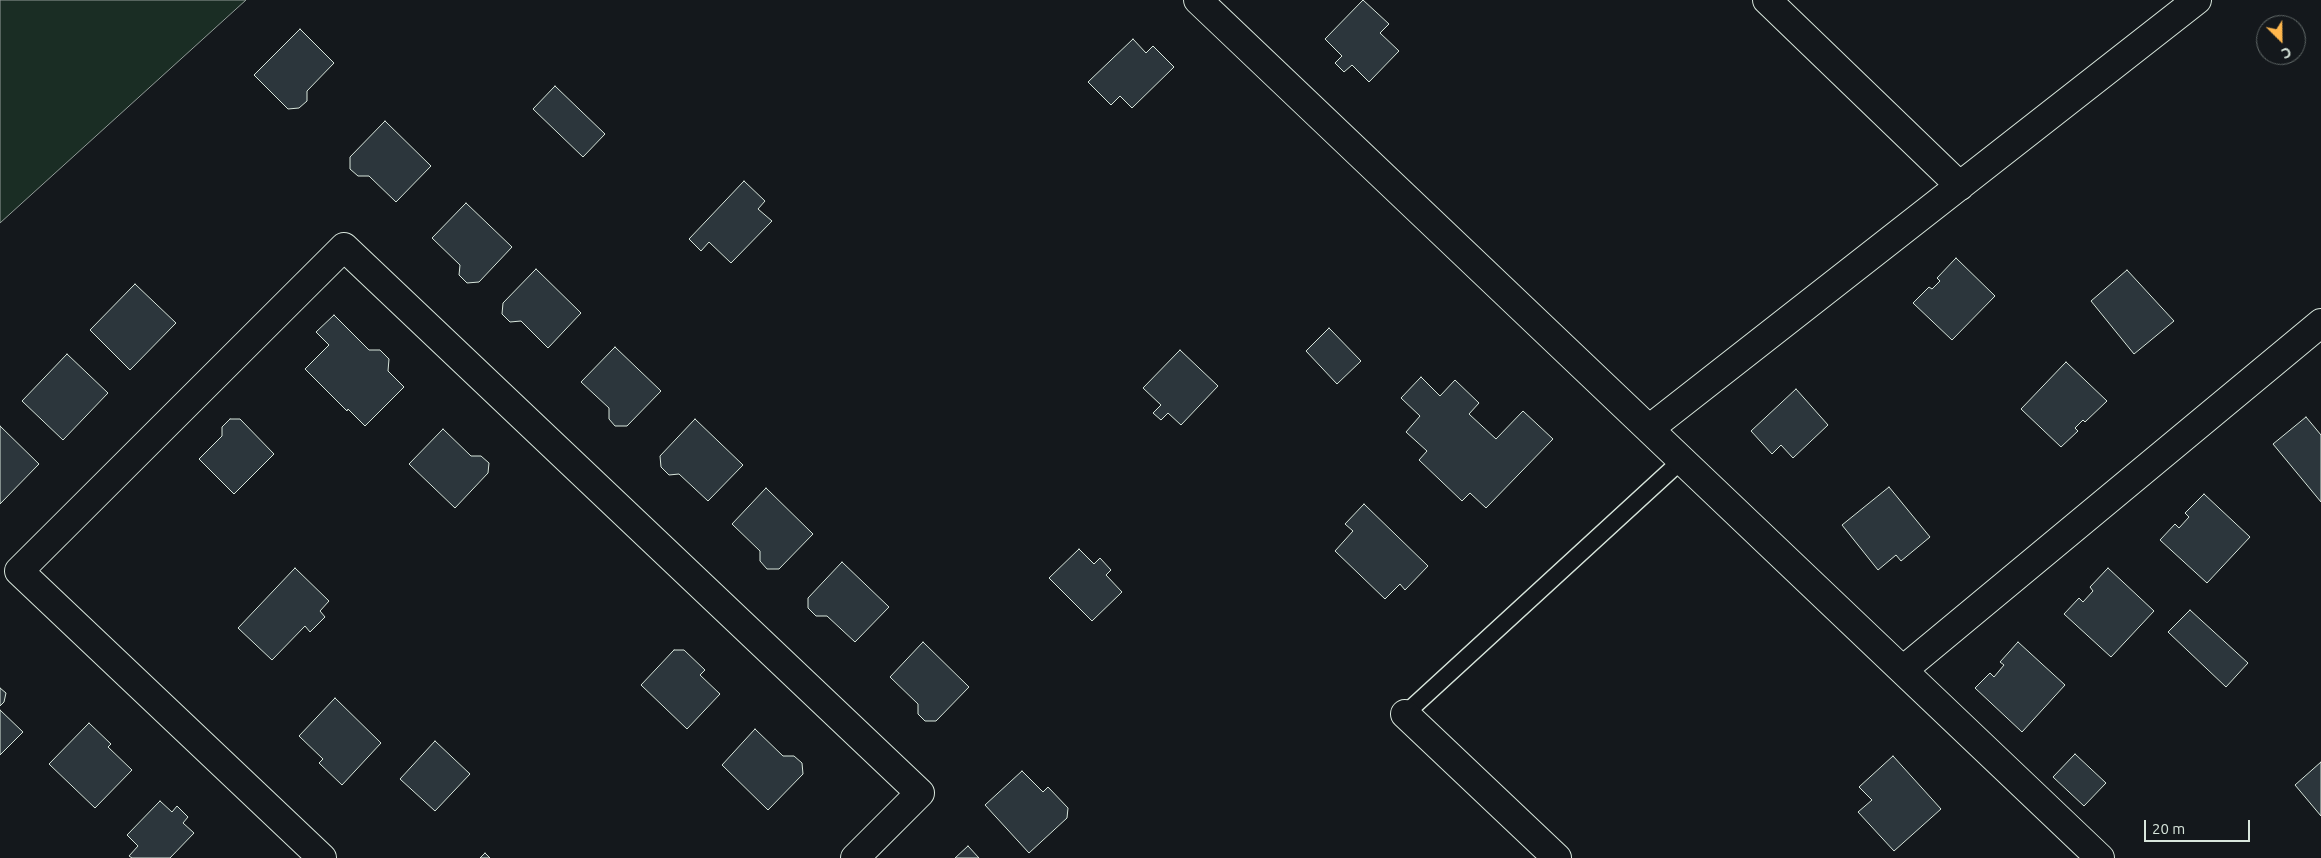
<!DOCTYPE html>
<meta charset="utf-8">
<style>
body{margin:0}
#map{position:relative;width:2321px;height:858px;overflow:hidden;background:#14181c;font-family:Ubuntu,sans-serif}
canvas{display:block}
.north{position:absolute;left:2256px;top:15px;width:50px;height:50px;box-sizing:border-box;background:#14181c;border:1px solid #626a69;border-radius:50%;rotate:157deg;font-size:14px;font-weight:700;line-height:20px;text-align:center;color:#d8e6dc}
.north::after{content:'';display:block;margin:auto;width:18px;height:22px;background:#ffb74d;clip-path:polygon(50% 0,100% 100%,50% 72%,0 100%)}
.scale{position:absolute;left:2144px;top:820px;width:106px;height:22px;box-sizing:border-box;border:2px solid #d8e6dc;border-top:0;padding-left:6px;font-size:15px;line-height:18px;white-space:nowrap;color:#d8e6dc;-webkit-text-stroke:4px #14181c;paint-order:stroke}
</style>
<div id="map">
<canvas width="2321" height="858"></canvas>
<div class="north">С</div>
<div class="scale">20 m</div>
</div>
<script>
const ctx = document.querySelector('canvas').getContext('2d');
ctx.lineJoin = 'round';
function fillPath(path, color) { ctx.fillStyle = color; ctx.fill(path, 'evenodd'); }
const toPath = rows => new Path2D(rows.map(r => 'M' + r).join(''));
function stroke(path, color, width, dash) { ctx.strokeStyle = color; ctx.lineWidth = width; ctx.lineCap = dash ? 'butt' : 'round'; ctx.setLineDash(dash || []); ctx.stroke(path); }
const green = toPath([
 [0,0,246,0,0,223,0,0]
]);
const building = toPath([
 [1363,0,1389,24,1380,33,1399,51,1369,82,1352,65,1344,72,1335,63,1342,56,1325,39,1363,0],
 [300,29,334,63,307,91,307,101,299,108,288,109,254,75,300,29],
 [1133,39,1146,53,1153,46,1174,67,1132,108,1120,96,1111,105,1088,82,1133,39],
 [555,86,605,134,583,157,533,109,555,86],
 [385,121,431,166,396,202,369,176,358,176,350,169,350,157,385,121],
 [744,181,765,201,758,209,772,221,731,263,709,242,701,251,689,239,744,181],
 [466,203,512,247,479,282,467,283,459,275,460,265,432,238,466,203],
 [1956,258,1995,296,1952,340,1913,303,1929,287,1932,289,1940,281,1937,278,1956,258],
 [536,269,581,313,548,348,521,321,510,322,502,314,503,303,536,269],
 [2127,270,2174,321,2134,354,2091,301,2127,270],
 [135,284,176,323,130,370,90,330,135,284],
 [334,315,369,350,380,350,389,359,388,371,404,387,365,426,348,409,347,411,305,369,329,345,316,332,334,315],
 [1329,328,1361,361,1337,384,1306,351,1329,328],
 [615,347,661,391,627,426,615,426,609,419,609,408,581,382,615,347],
 [1180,350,1218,386,1181,425,1168,413,1161,420,1153,413,1161,405,1143,388,1180,350],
 [67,354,108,393,63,440,22,401,67,354],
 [2066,362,2107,401,2085,422,2083,420,2075,428,2078,431,2061,447,2021,409,2066,362],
 [1421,377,1440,396,1455,380,1479,403,1469,414,1496,439,1523,411,1553,439,1486,508,1470,493,1462,501,1419,460,1427,451,1406,432,1420,416,1401,398,1421,377],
 [1796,389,1828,425,1793,458,1781,445,1772,454,1751,431,1796,389],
 [2306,417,2321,435,2321,502,2273,444,2306,417],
 [230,419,240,419,274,454,234,494,199,459,222,436,222,427,230,419],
 [695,419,743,465,708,501,679,474,669,475,661,467,660,456,695,419],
 [0,426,39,464,0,504,0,426],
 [443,429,471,456,481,456,489,463,488,473,455,508,409,464,443,429],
 [1889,487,1930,537,1901,561,1896,555,1878,570,1842,525,1889,487],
 [766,488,813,534,779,569,767,569,760,561,760,551,732,524,766,488],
 [2204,494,2250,537,2207,583,2160,540,2175,524,2179,528,2189,517,2185,513,2204,494],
 [1364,504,1428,566,1405,590,1400,584,1385,599,1335,551,1353,531,1345,524,1364,504],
 [1079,549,1094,564,1100,558,1111,570,1106,575,1122,592,1092,621,1049,578,1079,549],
 [842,562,889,607,855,642,827,616,816,616,808,608,808,598,842,562],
 [295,568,329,601,320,611,325,617,310,632,305,626,272,660,238,628,295,568],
 [2108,568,2154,611,2111,657,2064,614,2079,598,2083,602,2093,591,2090,587,2108,568],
 [2190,610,2248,663,2226,687,2168,632,2190,610],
 [923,642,969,687,936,721,925,721,918,714,918,704,890,677,923,642],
 [2018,642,2065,685,2022,732,1975,688,1990,673,1994,677,2004,665,2000,662,2018,642],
 [674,650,684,650,705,670,700,675,720,694,687,729,641,685,674,650],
 [0,688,6,693,4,702,0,706,0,688],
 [335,698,381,743,342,785,319,763,323,759,299,736,335,698],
 [0,710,23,732,0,755,0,710],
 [89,723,111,744,108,747,132,770,95,808,49,764,89,723],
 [755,729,783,756,794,756,802,763,803,774,768,810,722,765,755,729],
 [435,741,470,774,435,811,400,779,435,741],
 [2075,754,2106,783,2084,806,2053,777,2075,754],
 [1893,756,1941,809,1894,851,1858,812,1872,800,1859,787,1893,756],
 [2321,762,2321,816,2295,785,2321,762],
 [1022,771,1043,792,1048,787,1068,808,1067,818,1029,853,985,805,1022,771],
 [160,801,172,812,177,806,188,817,183,823,194,833,170,858,132,858,129,856,138,846,127,835,160,801],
 [968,846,979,858,955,858,968,846],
 [485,853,490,858,480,858,485,853]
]);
const lane = toPath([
 [1405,714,1682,460]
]);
const street = toPath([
 [1198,0,2100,858],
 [1767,0,1960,186],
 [1649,429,2197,0],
 [1903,670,2321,323],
 [1405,714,1557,858],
 [322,858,19,571,344,247,920,793,855,858]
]);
fillPath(green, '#1a2d24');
stroke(green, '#939e99', 1);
fillPath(building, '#2c363c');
stroke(building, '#d8e6dc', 1);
stroke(lane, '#d8e6dc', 19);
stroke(street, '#d8e6dc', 30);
stroke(lane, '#14181c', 16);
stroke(street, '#14181c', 28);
</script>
